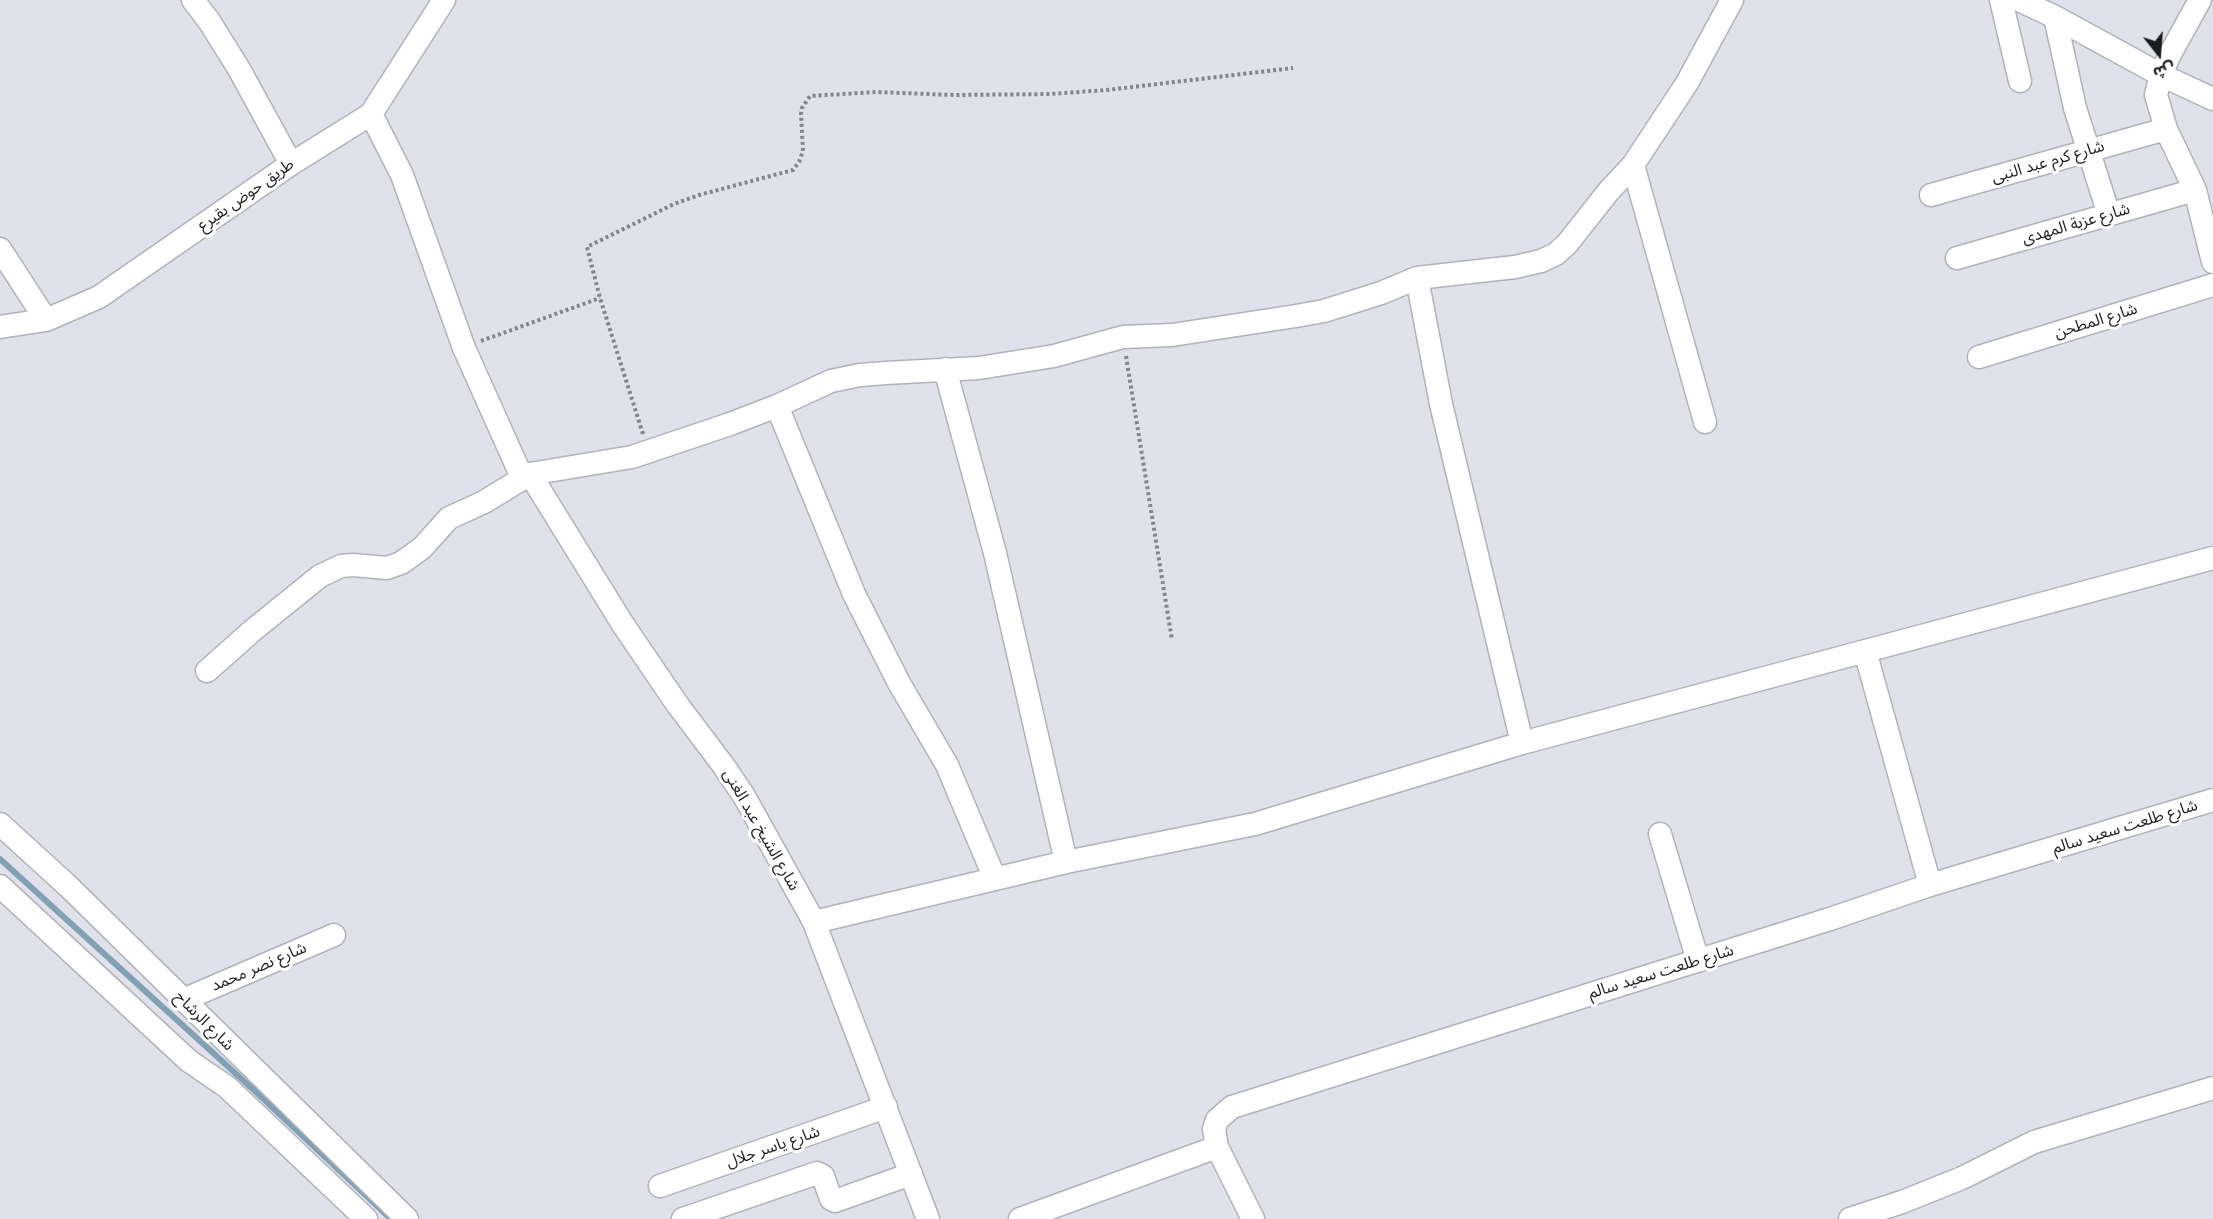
<!DOCTYPE html>
<meta charset="utf-8">
<style>
body{margin:0}
#map{position:relative;width:2213px;height:1219px;overflow:hidden;background:#e0e1ea;font-family:"Noto Sans","Noto Sans Arabic",sans-serif}
canvas{display:block}
.north{position:absolute;left:2129px;top:24px;width:60px;height:60px;-webkit-text-stroke:4px #fff;paint-order:stroke;rotate:163deg;font-size:16px;font-weight:700;line-height:24px;text-align:center;color:#1c1d20}
.north::after{content:'';display:block;margin:auto;width:21px;height:27px;background:#1c1d20;clip-path:polygon(50% 0,100% 100%,50% 72%,0 100%)}
</style>
<div id="map">
<canvas width="2213" height="1219"></canvas>
<div class="north">ش</div>
</div>
<script>
const ctx = document.querySelector('canvas').getContext('2d');
ctx.lineJoin = 'round';
const toPath = rows => new Path2D(rows.map(r => 'M' + r).join(''));
function stroke(path, color, width, dash) { ctx.strokeStyle = color; ctx.lineWidth = width; ctx.lineCap = dash ? 'butt' : 'round'; ctx.setLineDash(dash || []); ctx.stroke(path); }
function label(font, color, halo, rows, align = 'center') {
  ctx.font = font + ' "Noto Sans","Noto Sans Arabic",sans-serif'; ctx.lineWidth = 6; ctx.setLineDash([]); ctx.textBaseline = 'middle'; ctx.strokeStyle = halo; ctx.fillStyle = color; for (const [text, x, y, turn = 0] of rows) {
    ctx.save(); ctx.translate(x, y); ctx.rotate((+turn || 0) * Math.PI / 180); ctx.textAlign = isNaN(turn) ? turn : align; if (halo) ctx.strokeText(text, 0, 0); ctx.fillText(text, 0, 0); ctx.restore();
  }
}
const stream = toPath([
 [0,859,256,1092,391,1219]
]);
const path = toPath([
 [481,341,600,298],
 [1126,356,1172,640],
 [643,434,600,298,587,247,674,204,699,195,793,170,799,162,803,151,801,114,802,108,810,96,876,92,954,95,1050,94,1107,90,1293,68]
]);
const minor = toPath([
 [193,0,209,21,239,69,291,164],
 [2001,0,2020,81],
 [2019,0,2055,17,2161,75,2213,99],
 [2200,0,2169,56,2161,75,2156,95,2166,129,2195,190,2213,262],
 [2055,17,2075,108,2109,215],
 [371,114,402,175,464,348,520,473,530,474,632,457,730,424,777,406,831,381,860,375,886,373,979,368,1054,356,1123,337,1172,335,1296,316,1324,311,1381,293,1417,278,1515,267,1541,261,1556,254,1567,244,1608,192,1633,165,1687,83,1732,0],
 [1633,165,1705,422],
 [1931,195,2166,129],
 [0,249,46,320],
 [1957,258,2195,190],
 [1417,278,1441,404,1522,743],
 [0,327,46,320,99,297,291,164,371,114,444,0],
 [1979,357,2213,285],
 [945,369,995,553,1066,862],
 [777,406,854,594,899,683,947,765,995,879],
 [530,474,622,623,677,704,723,765,744,796,814,922,928,1219],
 [1865,651,1930,885],
 [207,671,252,631,320,576,341,566,353,565,387,568,401,563,422,548,449,518,484,502,530,474],
 [0,824,68,886,407,1219],
 [1660,834,1698,961],
 [0,886,189,1061,227,1087,366,1219],
 [814,922,1066,862,1255,824,1522,743,2213,558],
 [183,1000,334,935],
 [660,1186,886,1107],
 [683,1219,817,1173,823,1176,831,1199,835,1201,911,1174],
 [1020,1219,1217,1147],
 [1253,1219,1217,1147,1214,1129,1217,1120,1232,1107,1830,919,1930,885,2213,800],
 [1850,1219,1902,1202,1962,1178,2034,1142,2213,1088]
]);
const streetNames = [
 ["شارع كرم عبد النبى",2048,162,-16],
 ["طريق حوض بقيرع",246,195,-35],
 ["شارع عزبة المهدى",2076,224,-16],
 ["شارع المطحن",2096,321,-17],
 ["شارع طلعت سعيد سالم",2125,827,-17],
 ["شارع الشيخ عبد الغنى",761,830,60],
 ["شارع نصر محمد",259,967,-23],
 ["شارع طلعت سعيد سالم",1661,972,-17],
 ["شارع الرشاح",204,1021,45],
 ["شارع ياسر جلال",773,1147,-19]
];
stroke(stream, '#82a1b4', 6);
stroke(minor, '#b1b3bb', 25);
stroke(path, '#84858b', 4, [3, 3]);
stroke(minor, '#fff', 22);
label('16px', '#1c1d20', '#fff', streetNames);
</script>
